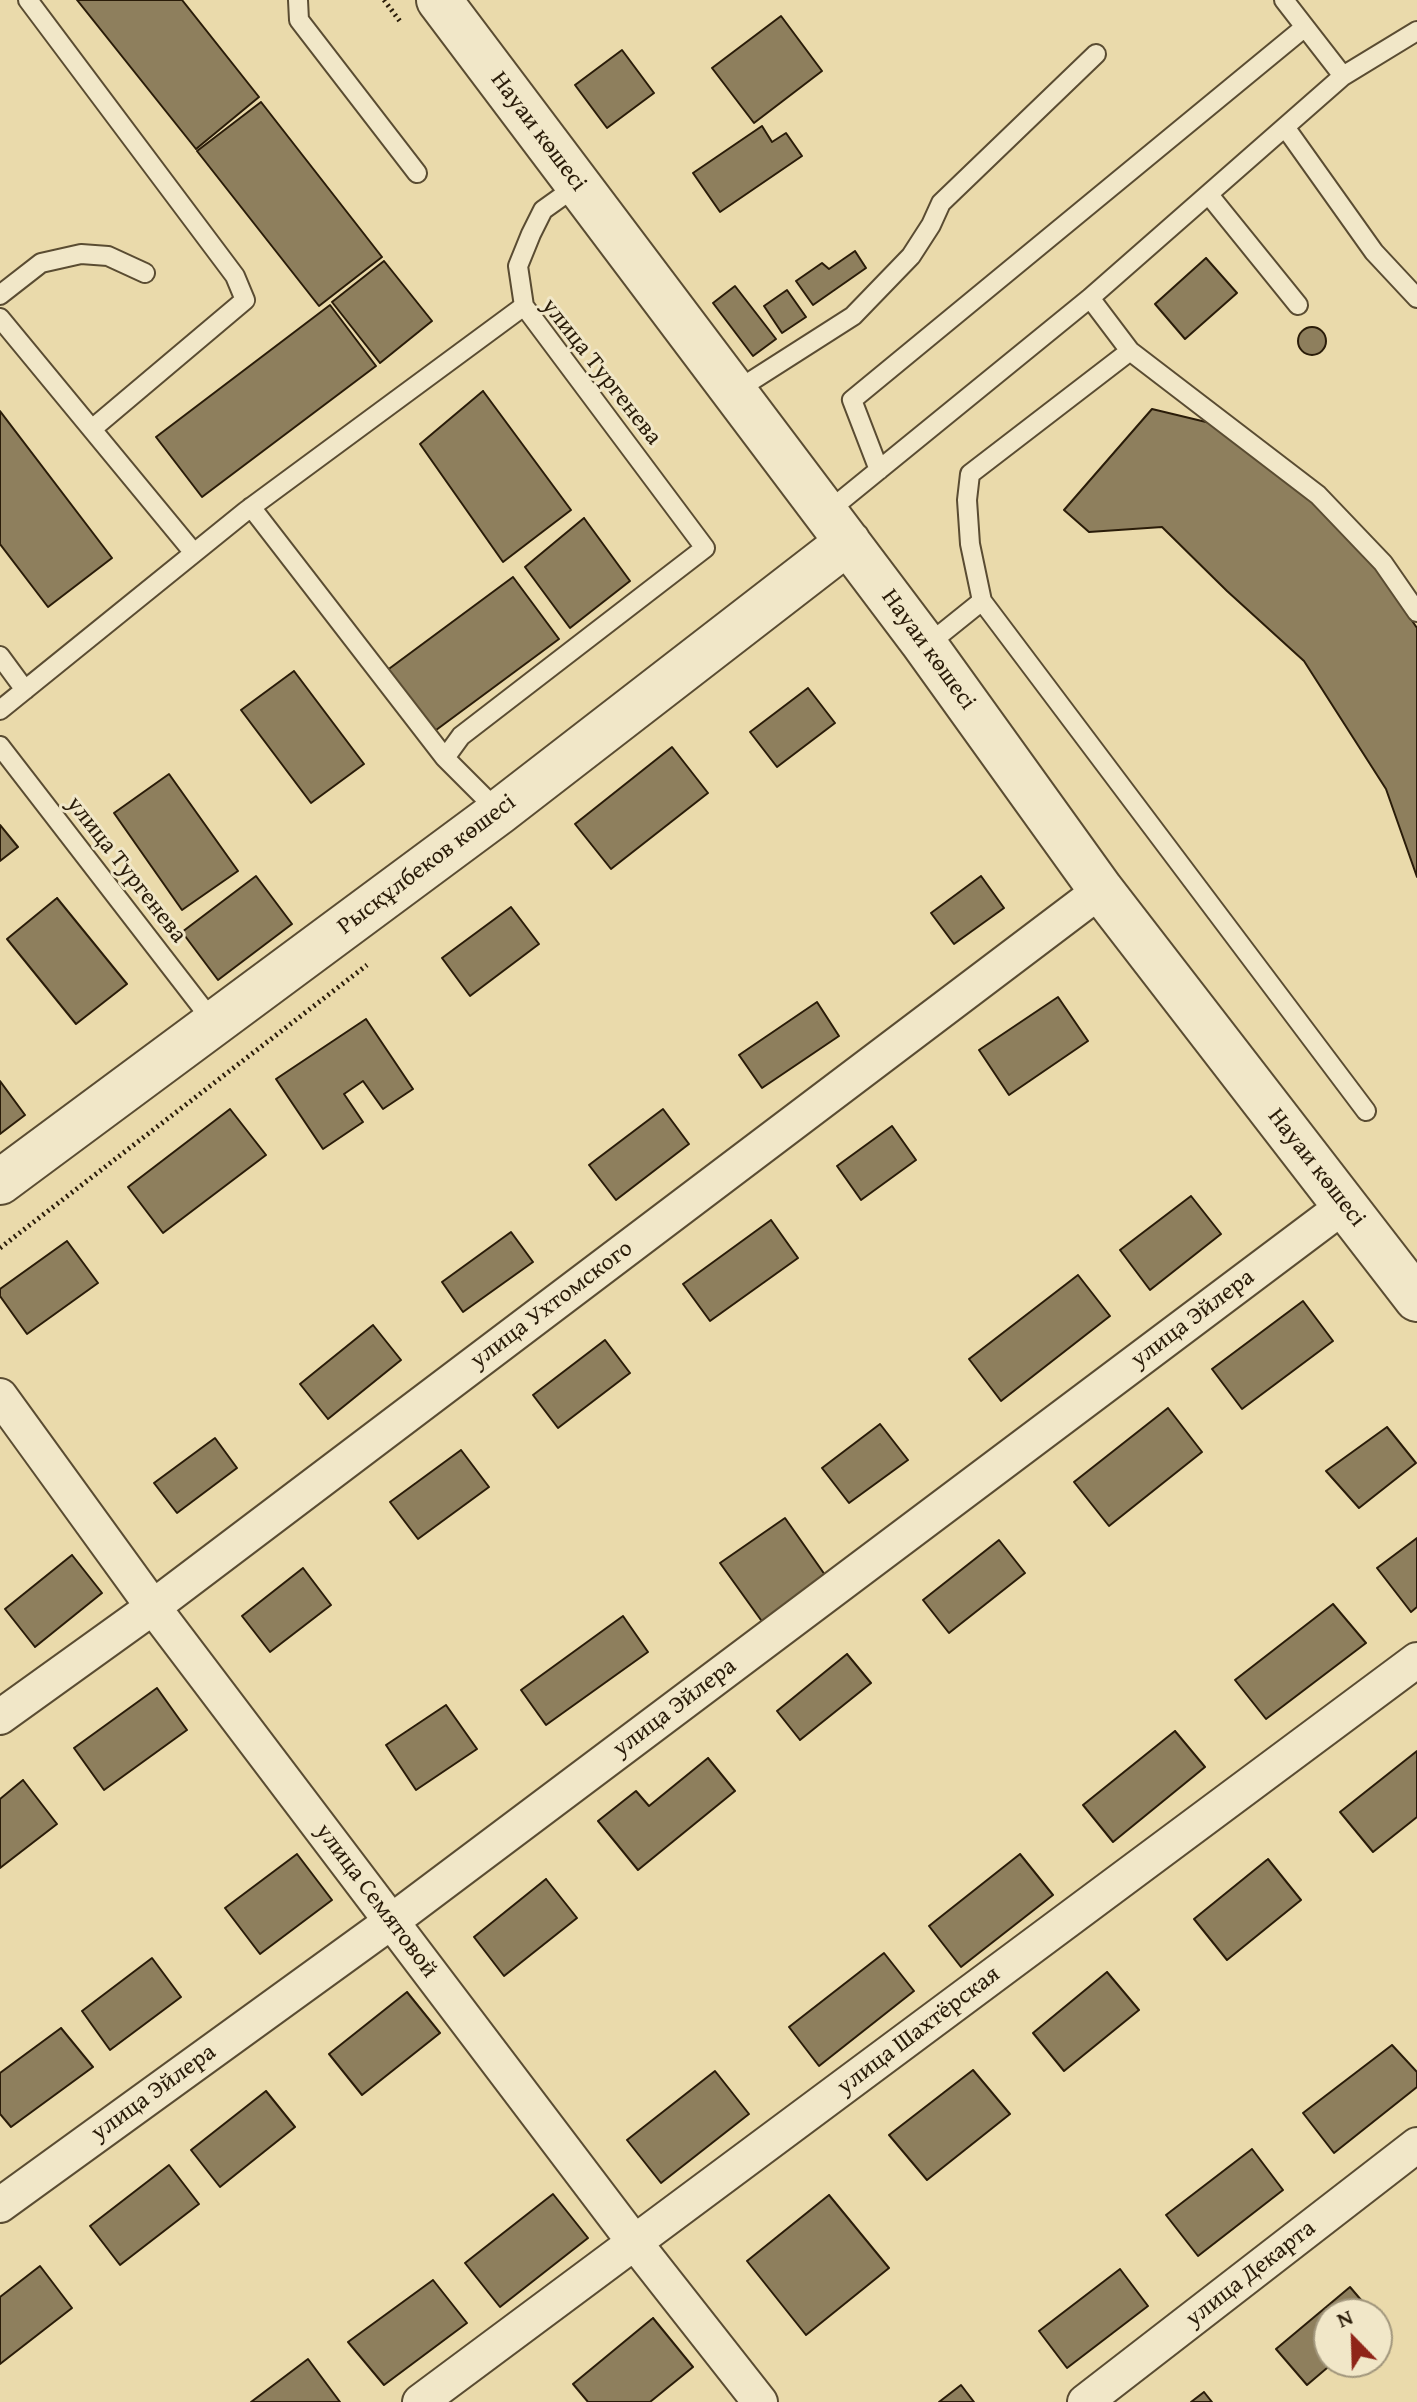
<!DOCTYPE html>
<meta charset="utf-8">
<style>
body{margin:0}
#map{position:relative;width:1417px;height:2402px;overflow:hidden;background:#eadaab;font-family:"Gentium Book Plus",serif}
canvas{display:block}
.north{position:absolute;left:1313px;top:2298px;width:80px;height:80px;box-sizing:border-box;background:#f1e7c8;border:2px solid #a1967c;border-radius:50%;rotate:337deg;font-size:22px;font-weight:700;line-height:32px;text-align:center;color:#2a1c09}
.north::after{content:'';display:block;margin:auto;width:28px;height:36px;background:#8f2418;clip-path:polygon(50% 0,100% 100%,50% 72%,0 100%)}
</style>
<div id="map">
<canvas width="1417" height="2402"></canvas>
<div class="north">N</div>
</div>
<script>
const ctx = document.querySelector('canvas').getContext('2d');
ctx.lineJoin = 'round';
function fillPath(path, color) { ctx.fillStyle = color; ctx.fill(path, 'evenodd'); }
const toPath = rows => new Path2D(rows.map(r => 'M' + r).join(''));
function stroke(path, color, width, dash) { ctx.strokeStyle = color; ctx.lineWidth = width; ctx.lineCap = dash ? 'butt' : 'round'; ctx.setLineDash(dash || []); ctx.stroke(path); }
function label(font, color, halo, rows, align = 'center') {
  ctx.font = font + ' "Gentium Book Plus",serif'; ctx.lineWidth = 6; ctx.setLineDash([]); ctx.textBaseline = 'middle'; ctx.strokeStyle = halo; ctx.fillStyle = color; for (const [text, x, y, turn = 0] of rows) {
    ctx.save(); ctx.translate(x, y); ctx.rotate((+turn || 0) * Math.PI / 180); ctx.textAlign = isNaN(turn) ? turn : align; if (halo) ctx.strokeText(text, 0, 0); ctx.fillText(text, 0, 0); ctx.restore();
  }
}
const building = toPath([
 [77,0,182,0,259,97,196,149,77,0],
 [781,16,822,71,754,123,712,68,781,16],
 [622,50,654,93,607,128,575,85,622,50],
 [261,102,382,257,319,306,197,151,261,102],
 [762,126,772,142,786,133,802,156,720,212,693,173,762,126],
 [855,251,866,268,813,305,796,281,822,263,829,269,855,251],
 [1206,258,1237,293,1185,339,1155,304,1206,258],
 [384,261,432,321,380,363,332,302,384,261],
 [735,286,776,339,753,356,713,303,735,286],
 [787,290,806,317,782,333,764,306,787,290],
 [330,305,376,366,202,497,156,437,330,305],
 '1298 341a14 14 0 1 1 28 0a14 14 0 1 1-28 0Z',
 [483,391,571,510,503,562,420,444,483,391],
 [1152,409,1231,428,1360,544,1417,628,1417,877,1386,789,1304,661,1227,591,1162,527,1089,532,1064,510,1152,409],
 [0,411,112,558,48,607,0,544,0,411],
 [584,518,630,581,570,628,525,567,584,518],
 [513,577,559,639,428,736,382,674,513,577],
 [294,671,364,764,311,803,241,710,294,671],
 [808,688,835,723,777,767,750,732,808,688],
 [672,747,708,793,611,869,575,824,672,747],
 [169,774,238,871,182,910,114,813,169,774],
 [0,825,18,847,0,861,0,825],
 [256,876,292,924,218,980,182,932,256,876],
 [981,876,1004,908,954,944,931,913,981,876],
 [57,898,127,984,76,1024,7,939,57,898],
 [511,907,539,944,470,996,442,958,511,907],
 [1058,997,1088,1041,1009,1095,979,1050,1058,997],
 [817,1002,839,1036,762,1088,739,1055,817,1002],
 [366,1019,413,1089,383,1109,363,1081,344,1094,363,1122,323,1149,276,1079,366,1019],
 [0,1081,25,1115,0,1134,0,1081],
 [230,1109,266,1155,163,1233,128,1187,230,1109],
 [663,1109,689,1144,616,1200,589,1165,663,1109],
 [892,1126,916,1160,861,1200,837,1166,892,1126],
 [1191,1196,1221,1234,1150,1290,1120,1250,1191,1196],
 [771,1220,798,1258,710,1321,683,1284,771,1220],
 [511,1232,533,1262,463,1312,442,1282,511,1232],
 [67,1241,98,1283,27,1334,0,1296,0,1289,67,1241],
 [1078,1275,1110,1316,1001,1401,969,1359,1078,1275],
 [1303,1301,1333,1341,1242,1409,1212,1369,1303,1301],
 [373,1325,401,1360,328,1419,300,1384,373,1325],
 [605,1340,630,1373,558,1428,533,1395,605,1340],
 [1168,1408,1202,1452,1109,1526,1074,1482,1168,1408],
 [880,1424,908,1460,849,1503,822,1468,880,1424],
 [1387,1427,1416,1463,1359,1508,1326,1471,1387,1427],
 [215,1438,237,1468,177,1513,154,1483,215,1438],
 [461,1450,489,1487,418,1539,390,1502,461,1450],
 [785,1518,830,1582,766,1627,720,1563,785,1518],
 [1417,1538,1417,1607,1411,1612,1377,1568,1417,1538],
 [999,1540,1025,1573,949,1633,923,1600,999,1540],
 [72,1555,102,1593,35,1647,5,1609,72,1555],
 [303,1568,331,1605,270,1652,242,1616,303,1568],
 [1333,1604,1366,1643,1266,1719,1235,1680,1333,1604],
 [623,1616,648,1652,546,1725,521,1690,623,1616],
 [847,1654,871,1683,800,1740,777,1711,847,1654],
 [157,1688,187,1730,104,1790,74,1748,157,1688],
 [446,1705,477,1749,416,1790,386,1745,446,1705],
 [1175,1731,1205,1767,1113,1842,1083,1805,1175,1731],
 [1417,1751,1417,1817,1373,1852,1340,1812,1417,1751],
 [708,1758,735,1791,638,1870,598,1821,636,1791,649,1806,708,1758],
 [23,1780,57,1824,0,1868,0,1799,23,1780],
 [297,1854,332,1900,260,1954,225,1908,297,1854],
 [1020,1854,1053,1895,961,1967,929,1926,1020,1854],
 [1268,1859,1301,1900,1227,1960,1194,1919,1268,1859],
 [546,1879,577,1918,504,1976,474,1937,546,1879],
 [884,1953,914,1991,819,2066,789,2027,884,1953],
 [152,1958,181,1997,110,2050,82,2011,152,1958],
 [1107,1972,1139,2010,1064,2071,1033,2033,1107,1972],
 [407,1992,440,2033,362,2095,329,2054,407,1992],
 [61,2028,93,2067,11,2127,0,2114,0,2073,61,2028],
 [1392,2045,1417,2072,1417,2087,1334,2153,1303,2113,1392,2045],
 [973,2070,1010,2114,927,2180,889,2135,973,2070],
 [715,2071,749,2114,661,2183,627,2140,715,2071],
 [266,2091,295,2127,220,2187,191,2150,266,2091],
 [1252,2149,1283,2190,1198,2256,1166,2215,1252,2149],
 [169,2165,199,2204,120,2265,90,2226,169,2165],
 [553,2194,588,2238,500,2307,465,2263,553,2194],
 [829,2195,889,2268,806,2335,747,2261,829,2195],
 [40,2266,72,2308,0,2364,0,2297,40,2266],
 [1120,2269,1148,2306,1067,2368,1039,2331,1120,2269],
 [433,2280,467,2323,384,2385,348,2342,433,2280],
 [1350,2287,1373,2314,1329,2314,1329,2362,1334,2362,1307,2385,1276,2349,1350,2287],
 [653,2318,693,2367,650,2402,588,2402,573,2384,653,2318],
 [308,2359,340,2402,251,2402,308,2359],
 [961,2385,974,2402,939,2402,961,2385],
 [1204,2392,1212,2402,1191,2402,1204,2392]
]);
const path = toPath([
 [384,0,402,24],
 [0,1248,367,965]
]);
const service = toPath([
 [28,0,235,276,245,300,92,429],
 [298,0,299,20,417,173],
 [1343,76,1417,31],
 [1285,127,1374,252,1417,298],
 [1209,195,1298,305],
 [0,295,41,263,81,254,108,256,145,273],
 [1090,298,1130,351],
 [524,306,518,266,531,234,543,210,578,185],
 [0,318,194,553],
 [734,392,853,316,911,256,931,225,941,203,1096,54],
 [879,470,852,400,1305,27],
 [251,507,445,758],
 [826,513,1090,298,1343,76,1284,0],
 [982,601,970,544,967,500,970,474,1130,351,1318,495,1383,563,1417,612],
 [926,646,982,601,1366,1111],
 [0,656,25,690],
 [0,710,246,511,524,306,705,548,461,736,445,758,499,812],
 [0,746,214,1023]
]);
const minor = toPath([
 [0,1396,153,1607,635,2243,760,2402],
 [0,1717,153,1607,1101,890],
 [0,2205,392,1921,1345,1205],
 [420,2402,1417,1660],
 [1085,2402,1417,2145]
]);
const tertiary = toPath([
 [439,0,922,641,1101,890,1417,1299],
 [0,1182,499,812,848,542]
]);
const streetNames = [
 ["Науаи көшесі",538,132,53],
 ["улица Тургенева",601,372,52],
 ["Науаи көшесі",928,650,54],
 ["Рысқұлбеков көшесі",427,865,-37],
 ["улица Тургенева",126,870,52],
 ["Науаи көшесі",1316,1168,52],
 ["улица Ухтомского",552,1305,-37],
 ["улица Эйлера",1193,1319,-37],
 ["улица Эйлера",675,1708,-37],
 ["улица Семятовой",376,1901,53],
 ["улица Шахтёрская",919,2031,-37],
 ["улица Эйлера",154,2093,-36],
 ["улица Декарта",1251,2274,-38]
];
fillPath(building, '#8e7f5d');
stroke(building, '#2a1c09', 2);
stroke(service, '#5a4c32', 22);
stroke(minor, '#5a4c32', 38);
stroke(tertiary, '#5a4c32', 48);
stroke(path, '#2a1c09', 5, [2, 4]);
stroke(service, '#f1e7c8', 18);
stroke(minor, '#f1e7c8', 34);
stroke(tertiary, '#f1e7c8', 44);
label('24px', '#2a1c09', '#f1e7c8', streetNames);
</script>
